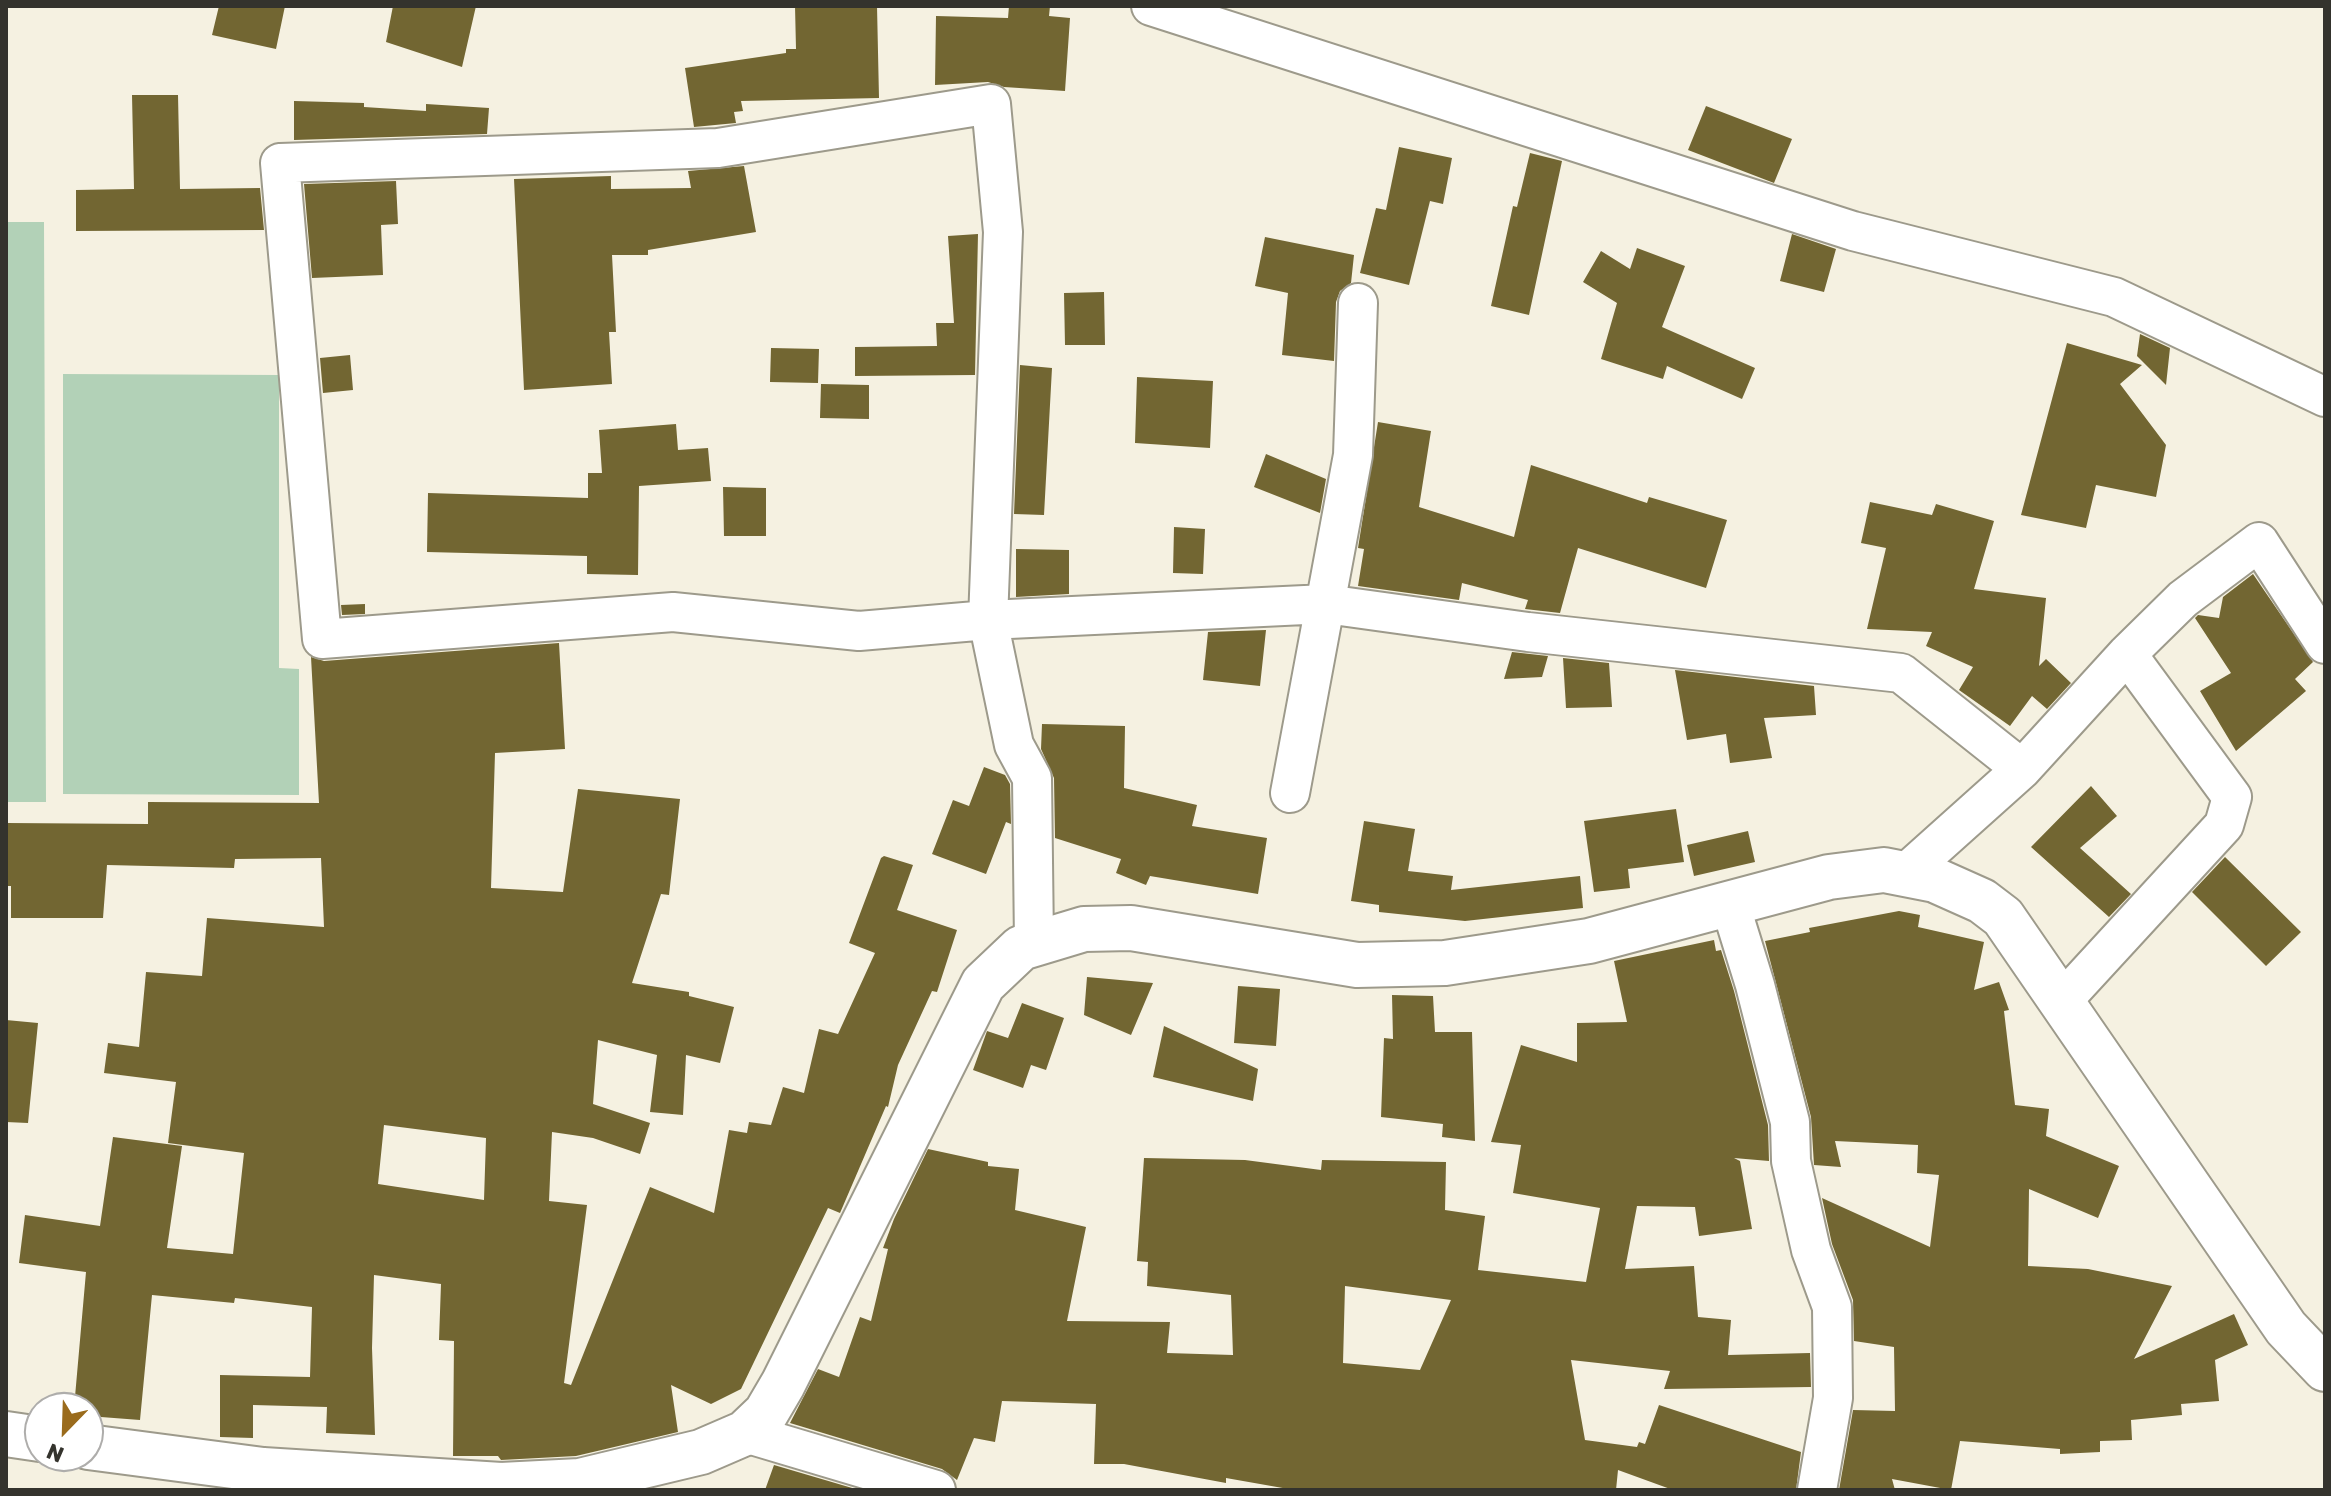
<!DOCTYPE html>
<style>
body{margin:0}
#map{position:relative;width:2331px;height:1496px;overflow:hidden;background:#f5f1e1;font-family:Rubik,sans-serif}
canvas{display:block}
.frame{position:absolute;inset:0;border:8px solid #34332d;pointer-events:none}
.north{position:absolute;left:24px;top:1392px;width:80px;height:80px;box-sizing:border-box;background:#fff;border:2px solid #aeadab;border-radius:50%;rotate:203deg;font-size:22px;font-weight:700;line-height:32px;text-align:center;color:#34332d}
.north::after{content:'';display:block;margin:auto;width:28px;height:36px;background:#9a6b1c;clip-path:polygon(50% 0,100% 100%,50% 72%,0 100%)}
</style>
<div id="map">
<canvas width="2331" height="1496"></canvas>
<div class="frame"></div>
<div class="north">N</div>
</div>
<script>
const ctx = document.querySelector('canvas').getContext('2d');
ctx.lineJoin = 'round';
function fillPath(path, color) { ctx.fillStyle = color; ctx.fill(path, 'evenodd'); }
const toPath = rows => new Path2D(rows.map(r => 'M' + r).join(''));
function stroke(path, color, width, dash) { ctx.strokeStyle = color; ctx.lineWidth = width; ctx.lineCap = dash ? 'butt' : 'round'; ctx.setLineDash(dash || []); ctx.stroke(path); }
const green = toPath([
 [6,222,44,222,46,802,6,802],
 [63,374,279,375,279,668,299,669,299,795,63,794]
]);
const building = toPath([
 [219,6,285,6,276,49,212,35],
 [393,6,476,6,462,67,386,42],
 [795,6,877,6,879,98,741,101,743,111,734,112,736,123,694,127,685,68,786,53,786,49,796,49],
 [1009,6,1050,6,1049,16,1070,18,1065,91,1004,87,988,82,935,85,936,16,1008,18],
 [132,95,178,95,180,189,260,188,264,230,76,231,76,190,134,189],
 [294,101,364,103,364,107,426,111,426,104,489,108,487,134,294,140],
 [1706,106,1792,139,1774,183,1688,150],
 [1399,147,1452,158,1443,204,1430,201,1409,285,1360,273,1376,208,1386,210],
 [1530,153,1562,161,1529,315,1491,306,1513,206,1517,207],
 [744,166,756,232,648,250,648,255,612,255,616,332,609,332,612,384,524,390,514,179,611,176,611,189,691,188,688,171],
 [396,181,398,224,381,225,383,275,312,278,304,184],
 [978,234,975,375,855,376,855,347,937,346,936,323,954,323,948,236],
 [1792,234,1836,249,1824,292,1780,281],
 [1265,237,1354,255,1351,283,1340,291,1336,302,1334,361,1282,355,1288,293,1255,286],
 [1637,248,1685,266,1662,327,1755,368,1742,399,1667,366,1663,379,1601,359,1617,303,1583,282,1601,251,1630,269],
 [1104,292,1105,345,1065,345,1064,293],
 [2140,334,2170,348,2166,385,2137,356],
 [2067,343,2142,365,2120,384,2166,445,2156,497,2096,485,2086,528,2021,515],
 [771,348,819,349,818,383,770,382],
 [350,355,353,390,323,393,320,358],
 [1020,365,1052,368,1044,515,1014,514],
 [1137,377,1213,381,1210,448,1135,443],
 [821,384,869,385,869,419,820,418],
 [1378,422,1431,431,1419,507,1514,537,1531,465,1647,503,1649,497,1727,520,1706,588,1578,548,1560,613,1525,609,1528,600,1462,583,1459,600,1358,586,1364,549,1358,548],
 [676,424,678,450,708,448,711,481,639,486,638,575,587,574,587,556,427,552,428,493,588,498,588,473,602,473,599,430],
 [1266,454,1326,479,1320,513,1254,487],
 [723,487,766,488,766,536,724,536],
 [1870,502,1932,515,1936,504,1994,521,1974,589,2046,598,2039,666,2046,659,2071,683,2047,709,2032,696,2010,726,1959,690,1973,667,1926,646,1932,632,1867,629,1886,548,1861,543],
 [1174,527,1205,529,1203,574,1173,573],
 [1016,549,1069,550,1069,594,1016,597],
 [2253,574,2313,662,2295,679,2306,691,2236,751,2200,691,2231,673,2195,618,2198,615,2219,618,2223,597],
 [365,604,365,614,342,615,341,605],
 [1266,630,1260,686,1203,680,1208,632],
 [559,643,565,749,495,753,491,888,563,892,578,789,680,799,669,895,661,894,632,983,689,992,689,996,734,1007,720,1063,686,1055,683,1115,650,1112,657,1055,598,1040,593,1104,650,1123,640,1154,593,1138,552,1132,549,1201,587,1205,564,1383,571,1385,650,1187,714,1213,729,1130,747,1133,749,1122,771,1125,783,1087,804,1093,819,1029,838,1034,875,953,849,943,881,858,884,856,913,865,897,910,957,930,937,992,932,991,898,1065,888,1107,886,1106,840,1213,828,1208,741,1389,711,1404,671,1385,678,1432,576,1456,501,1460,498,1456,453,1456,454,1341,439,1340,441,1284,374,1275,372,1348,375,1435,326,1433,327,1407,253,1405,253,1438,220,1437,220,1375,310,1377,312,1307,235,1298,234,1303,152,1295,140,1420,88,1416,88,1408,74,1408,86,1272,19,1263,25,1215,100,1226,113,1137,182,1146,167,1248,233,1254,244,1153,168,1143,176,1082,104,1073,108,1043,139,1047,146,972,202,976,207,918,324,927,321,858,235,859,234,868,107,865,103,918,11,918,11,886,6,886,6,823,148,824,148,802,319,803,311,657,324,661],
 [384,1125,486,1138,484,1200,378,1184],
 [1512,652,1548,656,1542,677,1504,679],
 [1563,658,1609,663,1612,707,1566,708],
 [1675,670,1814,686,1816,715,1764,718,1772,758,1730,763,1726,734,1687,740],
 [1042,724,1125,726,1124,788,1197,805,1192,826,1267,838,1258,894,1150,876,1146,885,1116,873,1121,859,1055,838,1054,778,1041,749],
 [984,767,1005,775,1010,784,1011,824,1006,822,986,874,932,854,953,800,969,806],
 [2091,786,2117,816,2080,848,2131,894,2109,917,2031,847],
 [1676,809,1684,862,1628,869,1630,888,1594,892,1584,821],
 [1364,821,1415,829,1408,871,1453,876,1451,890,1580,876,1583,908,1465,921,1379,912,1379,905,1351,901],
 [1748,831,1755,862,1694,876,1687,845],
 [2225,857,2301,932,2266,966,2192,892],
 [1899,911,1920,915,1918,927,1984,942,1974,990,1999,982,2009,1010,2004,1011,2015,1105,2049,1109,2046,1136,2119,1166,2098,1218,2029,1189,2028,1266,2088,1269,2172,1286,2134,1359,2234,1314,2248,1345,2215,1360,2219,1401,2181,1404,2182,1415,2131,1420,2132,1440,2100,1441,2100,1452,2060,1454,2060,1449,1960,1441,1951,1490,1892,1479,1895,1490,1839,1490,1853,1410,1895,1411,1894,1347,1854,1341,1853,1300,1832,1244,1822,1198,1930,1247,1939,1175,1917,1173,1918,1145,1835,1141,1841,1167,1814,1165,1811,1117,1765,941,1810,932,1809,928],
 [1714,940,1716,951,1721,950,1734,991,1768,1125,1769,1161,1734,1158,1740,1161,1752,1229,1699,1236,1695,1207,1637,1206,1625,1269,1694,1266,1698,1317,1731,1320,1728,1355,1810,1353,1811,1387,1664,1389,1670,1371,1571,1360,1585,1440,1637,1447,1639,1442,1645,1444,1659,1405,1801,1452,1796,1490,1673,1490,1618,1470,1616,1490,1294,1490,1226,1478,1226,1483,1124,1464,1094,1464,1096,1404,1002,1401,995,1442,974,1438,957,1480,942,1469,790,1423,818,1369,839,1377,860,1317,871,1321,888,1249,883,1248,894,1219,928,1149,988,1162,988,1166,1019,1169,1015,1210,1086,1227,1067,1321,1170,1322,1167,1353,1233,1355,1231,1295,1147,1286,1148,1262,1137,1261,1144,1158,1245,1160,1321,1170,1322,1160,1446,1162,1445,1210,1485,1216,1478,1270,1586,1282,1600,1208,1513,1193,1521,1145,1491,1142,1521,1045,1577,1062,1577,1023,1627,1022,1614,961],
 [1345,1286,1451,1300,1420,1370,1343,1363],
 [1087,977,1153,983,1131,1035,1084,1015],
 [1238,986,1280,989,1276,1046,1234,1043],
 [1392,995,1433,996,1435,1032,1472,1032,1475,1141,1442,1137,1443,1124,1381,1117,1384,1038,1393,1039],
 [1022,1003,1064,1018,1046,1070,1031,1065,1023,1088,973,1070,987,1031,1008,1038],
 [6,1020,38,1023,28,1123,6,1122],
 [1164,1026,1258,1069,1253,1101,1153,1077],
 [774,1465,859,1490,765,1490]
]);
const street = toPath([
 [1151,6,1853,231,2114,297,2325,397],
 [1290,793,1353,455,1358,303],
 [1907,872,2022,769,2127,654,2183,599,2259,542,2325,644],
 [1730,904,1755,985,1790,1122,1791,1161,1811,1250,1832,1307,1833,1398,1817,1490],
 [1034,943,1032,778,1014,745,988,620,859,631,673,612,322,639,280,163,718,148,991,104,1003,232,988,620,1326,604,1528,632,1901,673,2022,769],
 [2063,1000,2224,825,2232,797,2127,654],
 [745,1433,936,1490]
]);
const secondary = toPath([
 [6,1434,40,1439],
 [88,1447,263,1470,501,1485,580,1481,701,1452,745,1433,766,1413,783,1384,983,984,1021,948,1084,929,1131,928,1357,965,1445,963,1589,941,1829,877,1884,870,1935,880,1982,901,2003,917,2286,1328,2325,1369]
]);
fillPath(green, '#b2d1b7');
fillPath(building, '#726632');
stroke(street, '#9d9a8b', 42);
stroke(secondary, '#9d9a8b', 48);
stroke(street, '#fff', 38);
stroke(secondary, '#fff', 44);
</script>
